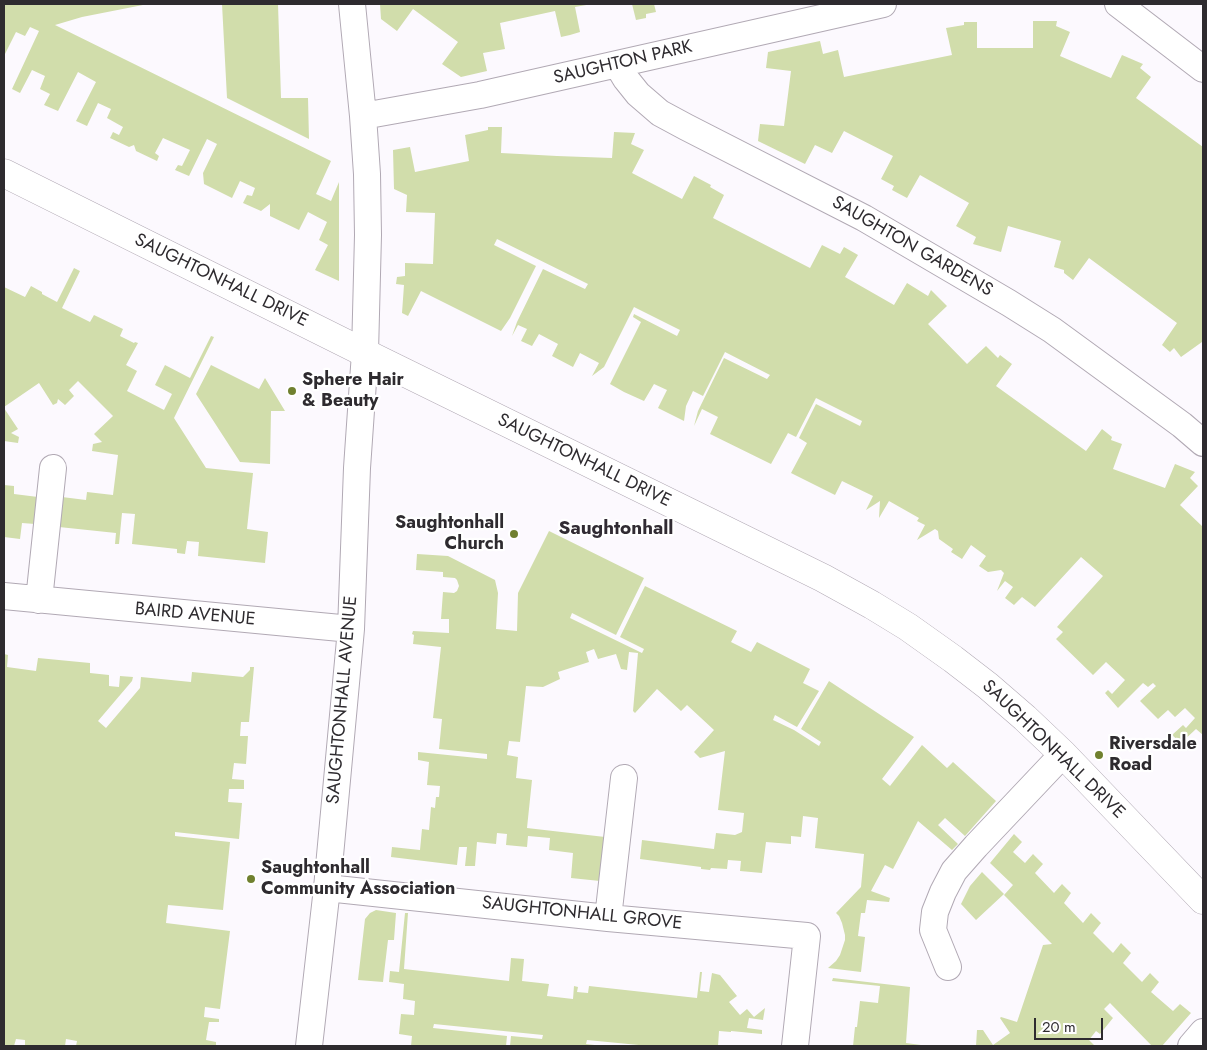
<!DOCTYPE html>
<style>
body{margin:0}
#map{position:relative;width:1207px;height:1050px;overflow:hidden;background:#fcf9fe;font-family:Jost,sans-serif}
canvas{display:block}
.frame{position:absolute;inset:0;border:5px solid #2e2b2f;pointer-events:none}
.scale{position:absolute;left:1034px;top:1018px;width:69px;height:22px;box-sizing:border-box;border:2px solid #2e2b2f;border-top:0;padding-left:6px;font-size:15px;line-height:18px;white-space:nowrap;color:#2e2b2f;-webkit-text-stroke:4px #fff;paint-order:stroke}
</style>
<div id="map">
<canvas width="1207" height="1050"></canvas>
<div class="frame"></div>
<div class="scale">20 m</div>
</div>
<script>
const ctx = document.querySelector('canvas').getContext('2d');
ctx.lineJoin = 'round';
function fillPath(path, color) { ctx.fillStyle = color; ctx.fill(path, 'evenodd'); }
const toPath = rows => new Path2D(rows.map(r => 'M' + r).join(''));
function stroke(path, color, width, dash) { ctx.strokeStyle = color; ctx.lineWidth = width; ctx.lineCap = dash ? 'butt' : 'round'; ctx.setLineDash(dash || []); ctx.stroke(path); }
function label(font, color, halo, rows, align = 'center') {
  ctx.font = font + ' Jost,sans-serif'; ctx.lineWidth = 4.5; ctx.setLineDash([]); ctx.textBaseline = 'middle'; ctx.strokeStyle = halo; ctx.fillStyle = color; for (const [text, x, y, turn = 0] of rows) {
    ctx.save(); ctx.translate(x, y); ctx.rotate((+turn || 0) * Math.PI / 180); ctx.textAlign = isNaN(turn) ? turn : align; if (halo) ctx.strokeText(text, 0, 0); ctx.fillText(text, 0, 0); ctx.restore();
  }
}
const green = toPath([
 [4,4,148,4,82,17,55,25,331,161,316,194,331,201,339,182,339,281,315,270,328,245,319,240,327,222,308,212,299,230,270,216,270,204,261,211,243,203,247,195,252,196,255,188,240,181,232,198,204,184,203,173,217,144,207,139,189,176,175,170,178,165,182,166,190,150,163,138,155,153,159,156,157,161,136,151,134,145,129,147,110,138,113,132,119,135,123,127,107,118,111,109,98,103,87,126,76,121,96,82,78,72,58,111,44,105,50,94,40,89,45,76,32,70,20,93,12,89,39,31,30,27,25,36,16,32,4,56],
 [222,4,278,4,281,98,308,98,309,139,227,98],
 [380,4,592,4,575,7,580,32,570,35,561,37,555,11,500,23,505,49,483,53,487,71,461,77,442,64,458,42,413,9,397,31,381,19],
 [632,4,654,4,656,12,646,14,646,18,636,20],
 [1033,21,1057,21,1056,26,1070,32,1060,56,1111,78,1122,55,1143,64,1140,68,1151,77,1136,98,1203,147,1203,343,1202,342,1181,357,1174,348,1170,352,1162,345,1177,323,1089,258,1073,280,1064,273,1064,270,1054,267,1061,241,1008,226,1001,252,973,244,976,237,956,226,969,203,920,175,907,198,892,190,894,186,881,179,893,156,844,131,832,153,815,145,805,164,758,141,760,124,784,126,791,71,766,68,768,52,820,41,823,54,838,50,844,77,952,55,946,28,964,25,964,22,977,22,977,48,1033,48],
 [488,127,502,127,501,153,557,156,612,158,614,132,635,133,631,144,644,150,632,173,682,199,694,176,711,185,710,187,724,195,713,218,810,268,822,245,840,254,844,247,858,255,845,277,894,305,907,283,928,296,931,290,947,306,928,324,967,364,986,346,998,358,1000,355,1012,364,996,386,1086,451,1102,429,1112,437,1111,440,1122,444,1113,469,1165,488,1175,464,1195,472,1190,478,1198,486,1180,505,1203,527,1203,735,1196,729,1181,743,1172,735,1183,725,1186,728,1195,718,1185,708,1175,717,1168,710,1158,719,1140,701,1156,686,1153,683,1148,687,1143,683,1118,708,1105,693,1108,690,1112,694,1125,680,1106,662,1093,675,1056,639,1063,632,1057,627,1103,576,1081,557,1035,607,1022,597,1014,605,1005,598,1013,587,1005,581,997,591,1004,573,1001,570,988,572,979,566,986,556,971,545,962,559,951,552,953,549,939,539,938,531,935,529,917,540,925,525,917,521,919,518,889,501,879,518,880,501,866,510,873,496,842,481,835,495,791,473,807,443,799,438,816,404,860,426,862,421,816,398,796,437,788,433,771,464,710,434,718,417,702,409,694,426,698,411,724,358,767,379,770,375,725,352,703,396,693,391,686,406,684,421,658,408,667,390,654,384,644,401,624,392,610,384,641,322,633,317,634,314,677,336,680,330,634,307,604,367,592,376,599,363,580,353,573,367,552,356,558,344,539,334,532,346,521,341,527,329,518,325,512,336,517,322,543,269,585,289,588,284,497,239,494,245,536,266,510,318,501,331,421,291,408,316,402,313,404,285,396,284,397,277,405,276,405,263,433,264,435,213,406,212,407,195,394,189,393,150,410,147,415,172,469,161,465,135,488,130],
 [74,268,80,271,62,308,90,322,94,315,123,329,120,336,134,343,135,342,138,343,126,365,137,371,127,391,164,410,172,394,155,385,165,365,190,378,211,336,214,337,174,418,206,468,253,473,247,529,268,532,265,563,198,556,199,542,187,541,185,554,177,553,177,549,132,544,135,514,122,513,119,544,115,544,116,533,59,527,62,497,86,500,87,492,113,495,118,455,92,451,93,444,102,442,94,434,113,416,78,381,69,390,74,396,65,405,58,399,57,403,53,405,39,383,4,407,4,287,25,297,31,286,42,292,42,294,57,302],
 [211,365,259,389,265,378,285,411,271,411,270,464,240,462,196,394],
 [4,408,18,429,11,433,19,437,18,443,4,441],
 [4,485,14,486,14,494,38,497,35,524,22,523,20,539,4,537],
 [549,531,644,578,616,635,572,613,570,618,642,653,644,649,620,637,645,586,737,631,731,642,751,652,757,642,810,669,803,683,819,691,797,727,775,715,773,720,794,730,819,746,821,742,801,729,829,681,914,737,882,779,890,786,922,745,947,768,953,762,996,801,965,836,945,818,938,825,958,844,952,850,918,821,893,869,885,865,871,891,890,898,889,902,867,900,865,913,861,913,858,936,865,937,861,972,828,968,836,961,840,955,845,940,845,935,842,923,839,916,836,913,861,887,864,854,815,848,818,818,803,816,801,837,791,836,791,844,766,842,762,873,740,871,741,861,728,860,727,869,711,868,710,870,701,869,701,867,640,859,642,840,714,849,716,833,735,835,742,832,744,813,718,810,725,751,700,758,694,752,714,730,687,705,681,711,657,689,635,713,633,711,638,653,629,652,627,670,621,669,616,654,598,659,594,649,586,652,589,662,558,672,560,679,543,687,526,686,520,742,509,741,507,755,518,757,516,778,532,780,527,828,605,837,600,881,571,878,573,853,549,850,550,838,528,836,527,847,506,845,507,834,497,833,496,844,477,842,475,866,465,866,467,847,459,847,457,865,391,857,392,847,420,850,422,829,429,830,431,807,435,808,436,797,439,797,440,786,427,785,429,762,418,760,418,752,487,759,487,754,439,749,442,719,433,718,441,647,413,644,414,635,412,634,413,631,449,633,449,619,441,619,443,592,454,593,457,591,459,586,457,580,455,578,443,577,443,572,416,570,417,554,448,556,495,580,498,593,496,629,517,631,518,593],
 [4,654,8,655,7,667,36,671,38,658,90,663,90,673,109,675,109,686,119,687,120,676,133,677,132,681,98,721,106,728,140,688,141,677,191,682,192,672,243,677,250,670,250,667,254,667,249,722,241,722,240,736,248,736,246,764,234,763,232,779,244,780,244,789,229,789,228,802,242,803,239,839,175,832,175,836,230,842,223,910,168,905,166,923,230,931,220,1009,205,1007,204,1017,219,1019,219,1022,209,1022,206,1040,216,1042,216,1046,76,1046,77,1041,66,1039,65,1046,25,1046,25,1040,16,1039,14,1046,4,1046],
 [1014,834,1022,842,1013,852,1025,863,1033,854,1043,864,1035,873,1054,893,1062,884,1071,893,1064,903,1083,923,1091,913,1101,923,1093,933,1113,953,1121,943,1131,953,1123,963,1142,982,1150,973,1159,982,1151,992,1173,1011,1180,1004,1191,1013,1162,1046,1152,1046,1110,1003,1104,1009,1113,1018,1100,1034,1096,1031,1089,1040,1095,1046,976,1046,977,1030,983,1030,993,1045,1010,1033,1000,1018,1001,1017,1017,1022,1043,945,1052,944,1004,895,1013,885,990,863],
 [982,872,1004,894,976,920,961,904,970,886],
 [376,910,396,913,394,940,388,940,383,982,358,980,365,919,370,913],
 [405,913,408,913,404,969,509,981,511,958,524,959,522,981,549,984,547,996,573,999,574,986,578,987,577,992,588,993,589,986,697,998,700,972,702,972,700,991,709,992,712,973,720,975,737,996,729,1002,740,1015,747,1009,754,1017,765,1008,763,1020,749,1018,747,1028,762,1030,762,1034,731,1031,731,1032,719,1031,718,1046,649,1046,587,1040,586,1044,603,1046,510,1046,511,1036,542,1039,543,1035,434,1024,433,1028,507,1036,506,1046,411,1046,412,1036,399,1034,401,1014,414,1015,415,1001,403,999,404,984,389,982,390,971,399,972],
 [833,978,910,987,906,1043,921,1045,921,1046,853,1046,855,1027,857,1027,860,1001,878,1003,880,986,832,981]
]);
const minor = toPath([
 [1118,4,1203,69],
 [617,64,626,79,638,94,660,113,686,127,864,218,1009,303,1052,330,1182,425,1203,443],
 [363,116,480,95,883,4],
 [4,596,351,629],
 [39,600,53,468],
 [327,888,608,918,807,936,795,1046],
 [608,918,624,778],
 [948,967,933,930,935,912,943,892,954,871,976,846,1063,754],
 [309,1046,327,888,351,629,357,468,365,353,368,235,367,174,363,116,352,4],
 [1191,1046,1203,1032]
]);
const tertiary = toPath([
 [4,173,365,353,823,578,872,605,908,627,953,659,988,686,1025,718,1063,754,1203,900]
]);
const markers = [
 [292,391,5,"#70802f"],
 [514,534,5,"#70802f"],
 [1099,755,5,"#70802f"],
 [251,879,5,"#70802f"]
];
const streetNames = [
 ["SAUGHTON PARK",623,63,-13],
 ["SAUGHTON GARDENS",912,247,30],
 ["SAUGHTONHALL DRIVE",221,281,26],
 ["SAUGHTONHALL DRIVE",584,461,26],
 ["BAIRD AVENUE",195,615,5],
 ["SAUGHTONHALL AVENUE",343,700,-85],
 ["SAUGHTONHALL DRIVE",1053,750,44],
 ["SAUGHTONHALL GROVE",582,914,6]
];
const poiNames = [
 ["Sphere Hair",302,381],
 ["& Beauty",302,402],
 ["Saughtonhall",504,524,"right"],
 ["Church",504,545,"right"],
 ["Riversdale",1109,745],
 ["Road",1109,766],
 ["Saughtonhall",261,869],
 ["Community Association",261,890]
];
const neighbourhoodNames = [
 ["Saughtonhall",616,529]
];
fillPath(green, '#d1ddab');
stroke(minor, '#b1a9b4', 28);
stroke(tertiary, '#b1a9b4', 29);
stroke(minor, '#fff', 26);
stroke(tertiary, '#fff', 28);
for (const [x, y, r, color] of markers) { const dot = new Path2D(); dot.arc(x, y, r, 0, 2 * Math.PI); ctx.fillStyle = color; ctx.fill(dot); stroke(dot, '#fff', 2); }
label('18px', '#2e2b2f', '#fff', streetNames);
label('bold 18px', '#2e2b2f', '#fff', poiNames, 'left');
label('bold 19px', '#312b33', '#fff', neighbourhoodNames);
</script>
